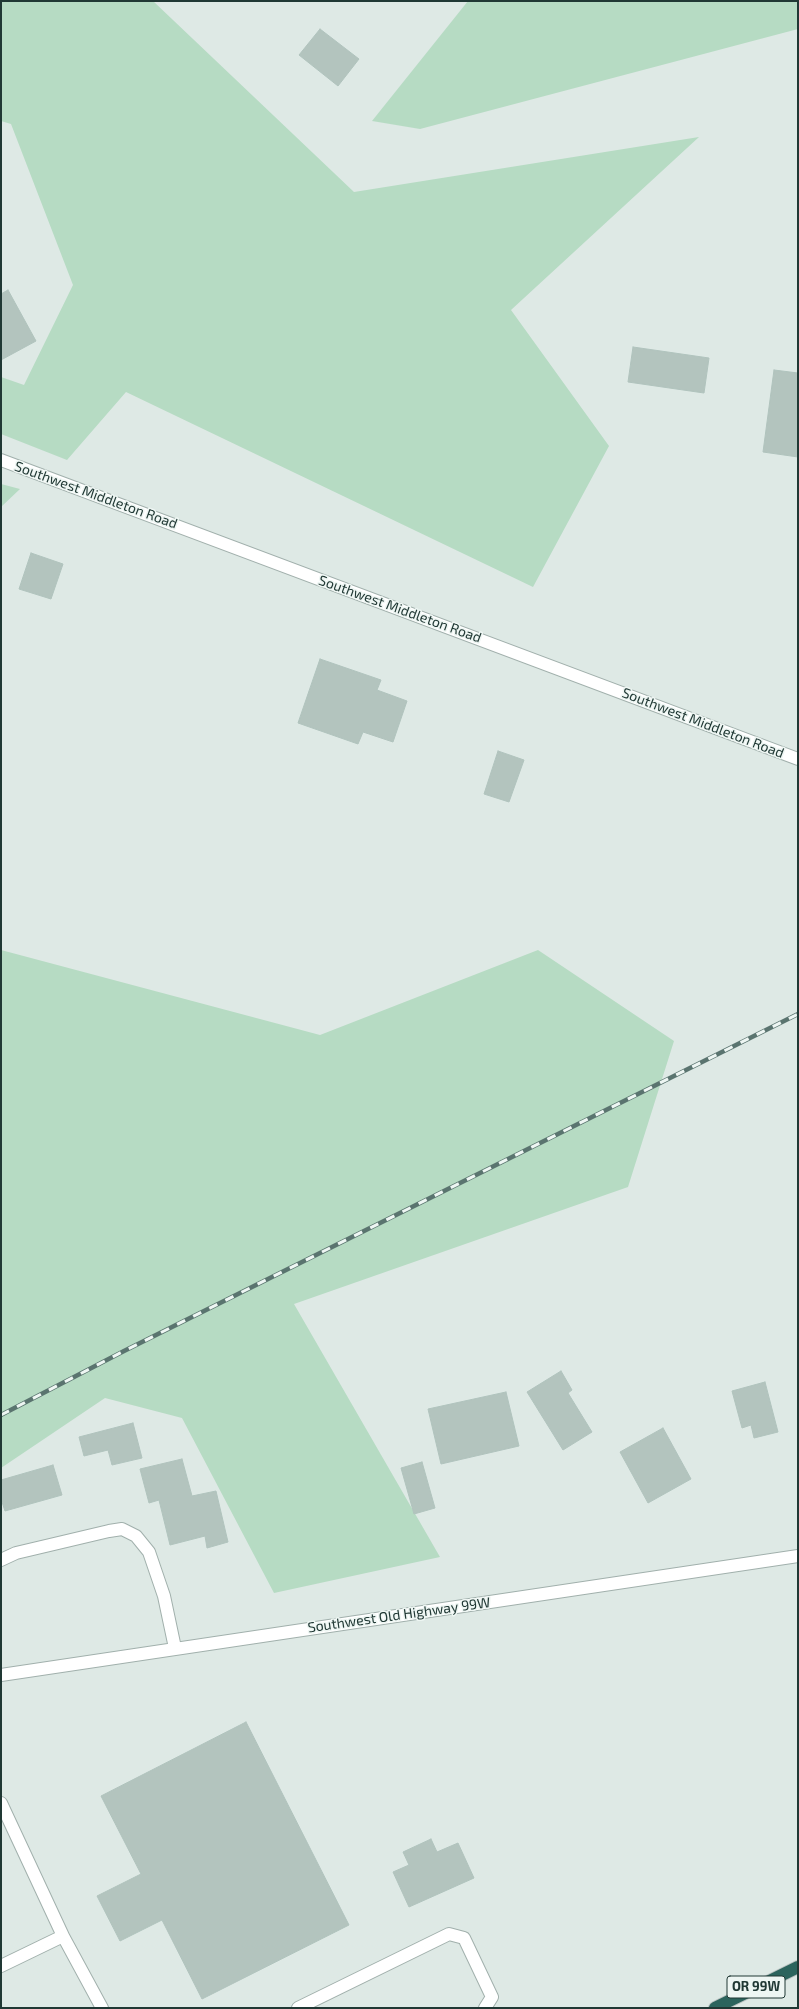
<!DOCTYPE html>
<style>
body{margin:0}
#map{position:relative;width:799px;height:2009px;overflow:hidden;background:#dee9e5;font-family:"Exo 2",sans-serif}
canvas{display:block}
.frame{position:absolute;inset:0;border:2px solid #203834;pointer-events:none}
</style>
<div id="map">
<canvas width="799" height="2009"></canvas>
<div class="frame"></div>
</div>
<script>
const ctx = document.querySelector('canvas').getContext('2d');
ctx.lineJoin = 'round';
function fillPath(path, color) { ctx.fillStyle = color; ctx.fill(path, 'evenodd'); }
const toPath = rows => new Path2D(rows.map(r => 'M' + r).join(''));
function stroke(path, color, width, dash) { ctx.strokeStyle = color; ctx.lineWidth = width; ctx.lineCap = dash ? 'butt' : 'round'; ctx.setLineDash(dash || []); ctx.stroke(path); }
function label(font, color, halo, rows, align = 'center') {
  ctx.font = font + ' "Exo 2",sans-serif'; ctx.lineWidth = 3; ctx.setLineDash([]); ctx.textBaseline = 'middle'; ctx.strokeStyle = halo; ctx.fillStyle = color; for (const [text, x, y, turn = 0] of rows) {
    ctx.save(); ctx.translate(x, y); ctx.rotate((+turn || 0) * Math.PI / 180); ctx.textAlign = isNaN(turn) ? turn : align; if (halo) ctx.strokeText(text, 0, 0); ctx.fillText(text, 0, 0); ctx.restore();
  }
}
const green = toPath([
 [1,1,153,1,354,192,699,137,511,310,609,446,533,587,126,392,67,460,1,434,1,377,24,385,73,285,11,124,1,121],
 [468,1,798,1,798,29,420,129,372,121],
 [1,484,20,489,1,507],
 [1,950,320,1035,538,950,674,1041,628,1187,294,1304,440,1557,274,1593,182,1418,105,1398,1,1468]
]);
const building = toPath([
 [320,29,359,59,338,86,299,55,320,29],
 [8,290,36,341,1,360,1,294,8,290],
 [633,347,709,358,704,393,628,382,633,347],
 [774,370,798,373,798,457,763,452,774,370],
 [31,553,63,564,51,599,19,589,31,553],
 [320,659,381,680,377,690,407,701,393,742,363,732,358,744,298,723,320,659],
 [498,751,524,760,509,802,484,794,498,751],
 [561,1371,572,1390,568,1393,592,1432,563,1450,527,1392,561,1371],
 [765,1382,778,1432,754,1438,751,1425,742,1428,732,1391,765,1382],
 [506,1392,519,1446,441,1464,428,1409,506,1392],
 [133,1423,142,1458,112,1465,108,1450,84,1456,79,1437,133,1423],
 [663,1428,691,1479,648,1503,620,1452,663,1428],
 [182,1459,192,1496,216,1491,228,1542,207,1548,205,1536,170,1545,159,1500,149,1503,140,1469,182,1459],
 [422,1462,435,1508,414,1514,401,1468,422,1462],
 [53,1465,62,1495,5,1511,1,1499,1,1480,53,1465],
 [246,1722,349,1925,202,1999,162,1920,120,1941,97,1896,141,1874,101,1796,246,1722],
 [431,1839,437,1852,458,1843,474,1878,409,1907,393,1872,409,1865,403,1852,431,1839]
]);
const minor = toPath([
 [1,460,798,759],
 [1,1560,16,1553,109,1531,122,1529,136,1536,149,1552,164,1596,175,1648],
 [1,1675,798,1556],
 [1,1803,63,1936,1,1966],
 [63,1936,102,2008],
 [298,2008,449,1934,464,1938,492,1997,485,2008]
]);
const highway = toPath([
 [715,2008,798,1967]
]);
const rail = toPath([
 [1,1415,124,1351,798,1014]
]);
const shields = [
 [756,1987,58]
];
const shieldNames = [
 ["OR 99W",756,1987]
];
const streetNames = [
 ["Southwest Middleton Road",96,495,20],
 ["Southwest Middleton Road",400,609,20],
 ["Southwest Middleton Road",703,723,21],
 ["Southwest Old Highway 99W",399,1615,-8]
];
fillPath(green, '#b6dbc3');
fillPath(building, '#b3c4be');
stroke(building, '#b0c3bd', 1);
stroke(minor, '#a1b0ac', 14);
stroke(highway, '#bcc3c2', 14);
stroke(minor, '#fff', 12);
stroke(highway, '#2c645d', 12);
stroke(rail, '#5a746f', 4.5);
stroke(rail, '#eef6f3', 3, [9]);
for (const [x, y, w] of shields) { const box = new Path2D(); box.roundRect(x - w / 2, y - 11, w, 22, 3); ctx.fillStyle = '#eef6f3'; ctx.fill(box); stroke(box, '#203834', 1); }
label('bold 13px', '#203834', null, shieldNames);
label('14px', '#203834', '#eef6f3', streetNames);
</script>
